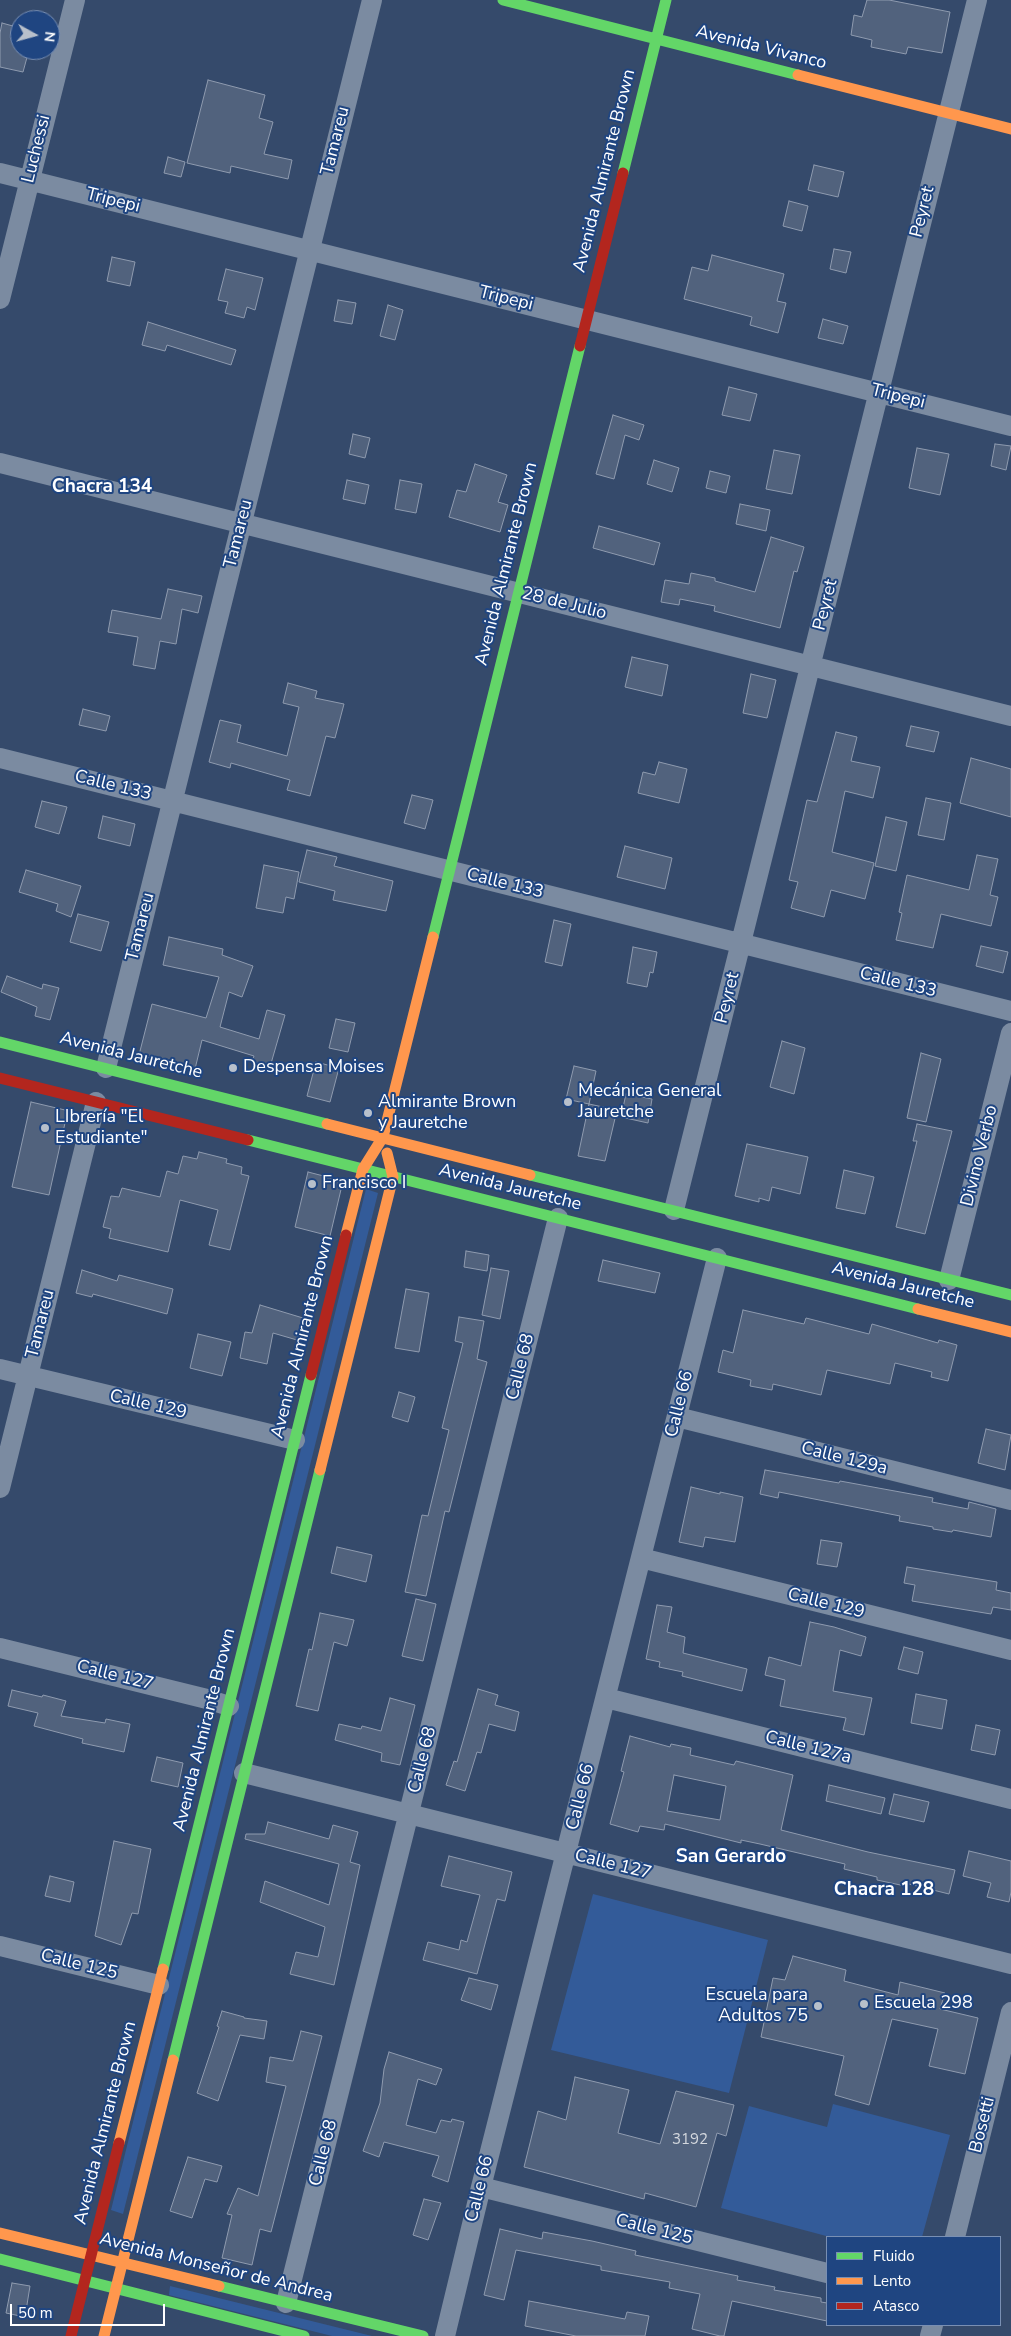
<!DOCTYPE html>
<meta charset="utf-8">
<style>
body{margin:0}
#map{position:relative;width:1011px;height:2336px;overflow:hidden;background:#354a6b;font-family:"Nunito Sans",sans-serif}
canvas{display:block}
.legend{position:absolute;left:826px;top:2236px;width:175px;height:90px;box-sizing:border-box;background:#1f4581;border:1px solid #798fb3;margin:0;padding:6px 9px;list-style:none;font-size:15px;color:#fff}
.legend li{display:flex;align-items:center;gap:10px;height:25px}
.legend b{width:25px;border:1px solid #798fb3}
.north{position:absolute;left:10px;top:10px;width:50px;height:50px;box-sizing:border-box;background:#1f4581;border:1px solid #798fb3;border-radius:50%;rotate:97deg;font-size:14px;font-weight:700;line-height:20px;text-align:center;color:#fff}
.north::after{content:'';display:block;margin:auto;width:18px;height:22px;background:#b8c0cb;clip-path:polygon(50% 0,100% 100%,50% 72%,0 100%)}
.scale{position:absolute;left:10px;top:2304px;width:155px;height:22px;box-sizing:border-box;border:2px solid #fff;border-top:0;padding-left:6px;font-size:15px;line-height:18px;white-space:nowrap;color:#fff;-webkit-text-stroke:4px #1f4581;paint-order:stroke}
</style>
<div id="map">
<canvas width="1011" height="2336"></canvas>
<ul class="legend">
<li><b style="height:6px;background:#63d668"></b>Fluido</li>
<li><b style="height:6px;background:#ff974d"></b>Lento</li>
<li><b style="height:6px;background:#b3261e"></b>Atasco</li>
</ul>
<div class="north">N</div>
<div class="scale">50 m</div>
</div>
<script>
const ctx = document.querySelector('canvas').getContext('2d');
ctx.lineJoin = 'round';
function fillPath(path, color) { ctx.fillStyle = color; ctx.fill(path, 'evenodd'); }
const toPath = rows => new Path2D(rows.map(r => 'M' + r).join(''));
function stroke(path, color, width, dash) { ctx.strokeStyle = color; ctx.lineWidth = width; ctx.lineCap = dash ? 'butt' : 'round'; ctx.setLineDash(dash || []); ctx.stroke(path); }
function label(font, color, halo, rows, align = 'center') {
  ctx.font = font + ' "Nunito Sans",sans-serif'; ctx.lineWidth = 4; ctx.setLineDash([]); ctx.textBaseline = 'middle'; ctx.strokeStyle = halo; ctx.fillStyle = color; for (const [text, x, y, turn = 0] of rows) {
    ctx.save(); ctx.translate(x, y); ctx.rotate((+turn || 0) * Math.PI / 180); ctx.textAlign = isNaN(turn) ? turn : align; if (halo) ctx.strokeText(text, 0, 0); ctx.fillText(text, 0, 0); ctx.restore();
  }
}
const green = toPath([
 [366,1189,378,1193,123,2214,111,2210],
 [593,1894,768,1940,729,2093,551,2050],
 [833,2104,950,2135,922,2237,830,2237,721,2208,749,2106,827,2127],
 [170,2286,372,2336,332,2336,169,2295]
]);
const building = toPath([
 [867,0,889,0,950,12,942,53,908,47,906,54,871,47,872,40,851,35,854,15,862,17,867,0],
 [2,23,20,28,20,50,29,50,23,72,0,67,0,33,2,23],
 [208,80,265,95,259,118,273,122,264,154,292,160,288,179,231,166,230,173,187,163,208,80],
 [168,157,185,162,181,177,164,173,168,157],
 [814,165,844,172,838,197,808,190,814,165],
 [789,201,808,206,802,231,783,226,789,201],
 [834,249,851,252,846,273,830,269,834,249],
 [712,255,784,274,777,301,786,303,778,333,750,325,752,317,684,299,692,267,708,271,712,255],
 [112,257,135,262,130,286,107,281,112,257],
 [226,269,263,278,255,310,247,307,244,318,225,313,228,302,218,300,226,269],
 [338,300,356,303,352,324,334,321,338,300],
 [388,305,403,310,395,340,380,336,388,305],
 [823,319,848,326,843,344,818,338,823,319],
 [148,322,236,350,231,365,167,345,165,351,142,345,148,322],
 [729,387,757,394,750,421,722,415,729,387],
 [613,415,644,425,639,440,625,435,614,479,596,474,613,415],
 [353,434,370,438,365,458,349,454,353,434],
 [995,444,1011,446,1006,470,991,466,995,444],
 [917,448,949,454,940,495,909,488,917,448],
 [774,450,800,455,792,494,766,489,774,450],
 [654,460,679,468,672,492,647,484,654,460],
 [475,464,507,475,498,502,508,505,500,532,449,517,457,490,466,492,475,464],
 [710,471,730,476,726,493,706,488,710,471],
 [347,480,369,485,365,504,343,499,347,480],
 [400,480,422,484,416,513,395,509,400,480],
 [740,504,770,510,766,531,736,524,740,504],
 [599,526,660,543,654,565,593,548,599,526],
 [771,537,804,547,797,572,794,571,780,628,714,611,715,606,680,599,679,605,661,602,665,580,689,584,691,573,715,578,715,581,755,592,771,537],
 [168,589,202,596,198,613,182,609,176,644,160,641,155,669,133,665,138,637,108,632,112,610,161,619,168,589],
 [632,657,668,665,662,696,625,687,632,657],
 [751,674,776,680,767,718,743,713,751,674],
 [288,683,317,691,315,698,344,704,335,738,326,736,310,796,287,790,290,780,231,763,230,768,209,762,220,720,241,725,237,742,287,756,299,707,283,703,288,683],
 [83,709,110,716,106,731,79,725,83,709],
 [911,726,939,732,934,752,906,746,911,726],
 [836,732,857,737,851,761,880,767,873,798,845,791,832,852,874,863,865,899,831,890,824,917,791,908,798,882,789,880,807,800,817,802,836,732],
 [971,758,1011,769,1011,817,960,803,971,758],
 [659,762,687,769,679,803,638,793,643,772,655,775,659,762],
 [412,795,433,800,425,829,404,823,412,795],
 [926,798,951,803,944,840,918,835,926,798],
 [42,801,67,807,59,834,35,827,42,801],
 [103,816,135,824,130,846,98,838,103,816],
 [886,817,907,822,896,871,875,866,886,817],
 [625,846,672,858,665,889,617,877,625,846],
 [307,850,337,857,334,866,393,881,386,911,333,900,335,891,299,882,307,850],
 [977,855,998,859,990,895,998,897,991,926,941,914,933,948,896,940,902,913,899,912,907,875,969,890,977,855],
 [264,865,299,872,294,899,286,897,283,913,256,908,264,865],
 [26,870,81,886,71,917,56,911,58,904,19,892,26,870],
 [78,914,109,922,101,951,70,942,78,914],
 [554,920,571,924,562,966,545,962,554,920],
 [169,937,223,949,222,955,253,966,242,997,229,992,220,1027,259,1039,267,1010,285,1015,270,1067,252,1061,254,1056,202,1040,195,1069,139,1055,152,1004,206,1018,219,977,163,965,169,937],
 [981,946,1008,952,1003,973,976,966,981,946],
 [633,947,657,952,653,973,650,972,647,987,627,983,633,947],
 [7,976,42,989,43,984,59,988,50,1020,35,1016,37,1007,1,992,7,976],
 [336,1019,355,1023,348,1052,329,1048,336,1019],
 [782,1041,805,1048,794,1094,770,1087,782,1041],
 [921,1053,941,1059,926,1122,907,1118,921,1053],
 [316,1062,339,1068,330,1102,307,1096,316,1062],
 [574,1066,596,1071,589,1104,566,1099,574,1066],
 [626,1094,652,1099,648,1123,621,1117,626,1094],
 [31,1102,65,1110,67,1114,49,1195,12,1187,31,1102],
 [589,1104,617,1110,605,1161,578,1156,589,1104],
 [917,1124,952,1131,925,1234,896,1227,917,1141,913,1141,917,1124],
 [747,1144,808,1157,800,1194,772,1187,769,1201,759,1198,759,1202,735,1196,747,1144],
 [199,1152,227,1159,226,1163,242,1167,241,1174,249,1176,230,1250,209,1245,218,1210,180,1200,168,1252,109,1238,111,1229,103,1227,111,1196,119,1197,122,1188,160,1197,167,1171,178,1174,183,1156,197,1159,199,1152],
 [844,1170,874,1177,865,1214,836,1208,844,1170],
 [308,1172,343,1181,330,1236,295,1227,308,1172],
 [466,1251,489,1255,487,1271,464,1267,466,1251],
 [603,1260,660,1273,655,1293,598,1281,603,1260],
 [491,1268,509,1271,500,1319,482,1315,491,1268],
 [82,1270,117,1281,119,1275,173,1289,167,1314,93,1294,92,1297,76,1293,82,1270],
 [406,1289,429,1293,419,1352,395,1348,406,1289],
 [260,1305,303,1318,297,1340,273,1333,267,1364,240,1358,245,1332,252,1333,260,1305],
 [743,1310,804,1324,806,1318,869,1334,872,1324,938,1343,939,1340,957,1345,948,1381,931,1377,932,1372,895,1363,890,1384,827,1370,821,1395,773,1384,772,1390,750,1386,751,1380,718,1372,723,1350,733,1353,743,1310],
 [459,1317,484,1321,477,1359,487,1362,449,1512,445,1511,426,1596,405,1592,422,1515,428,1516,449,1430,442,1428,463,1343,455,1341,459,1317],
 [198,1334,231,1342,222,1376,190,1368,198,1334],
 [399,1392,415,1397,408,1422,392,1417,399,1392],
 [986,1429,1011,1435,1005,1470,978,1463,986,1429],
 [765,1470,839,1483,840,1481,933,1498,932,1502,968,1509,969,1502,996,1509,991,1537,953,1530,952,1532,933,1529,933,1527,899,1521,900,1516,779,1492,778,1498,760,1494,765,1470],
 [691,1487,720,1494,720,1492,743,1497,735,1542,705,1537,703,1547,679,1542,691,1487],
 [821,1540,842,1543,837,1567,817,1564,821,1540],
 [337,1547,372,1555,366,1582,331,1573,337,1547],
 [907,1567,997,1582,996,1590,1011,1593,1011,1610,993,1607,991,1614,912,1601,915,1585,904,1583,907,1567],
 [416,1599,436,1604,423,1661,402,1656,416,1599],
 [657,1605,672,1607,667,1632,685,1637,683,1653,747,1669,742,1691,682,1676,683,1672,659,1667,660,1662,646,1659,657,1605],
 [320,1613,354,1620,347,1646,334,1642,318,1711,296,1706,309,1649,312,1650,320,1613],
 [810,1622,834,1627,866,1637,861,1656,840,1650,833,1691,872,1698,864,1735,843,1730,846,1718,780,1706,785,1680,765,1675,769,1657,801,1666,810,1622],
 [904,1647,923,1652,918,1674,898,1669,904,1647],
 [478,1689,498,1695,495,1705,519,1712,515,1731,489,1724,481,1753,477,1752,465,1791,446,1785,454,1761,457,1762,478,1689],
 [12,1690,42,1697,43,1695,66,1701,61,1716,105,1723,106,1719,130,1724,124,1752,82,1743,83,1739,34,1726,38,1713,8,1706,12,1690],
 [916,1694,947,1700,942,1729,911,1723,916,1694],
 [390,1698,415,1705,400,1765,381,1761,382,1753,335,1740,339,1724,361,1729,362,1726,381,1731,390,1698],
 [976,1725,1000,1730,995,1755,971,1750,976,1725],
 [630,1736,670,1747,671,1744,691,1748,690,1755,734,1765,736,1761,793,1775,781,1830,868,1852,955,1870,949,1894,905,1883,905,1886,877,1880,877,1877,844,1869,845,1864,760,1844,741,1840,741,1843,665,1824,664,1830,640,1826,638,1832,610,1824,624,1772,621,1771,630,1736],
 [674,1775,726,1786,720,1820,667,1811,674,1775],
 [157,1757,183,1763,178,1787,151,1781,157,1757],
 [829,1785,885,1798,881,1814,826,1801,829,1785],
 [894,1794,929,1802,924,1822,889,1814,894,1794],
 [268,1822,329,1839,333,1825,358,1832,350,1862,360,1865,334,1985,290,1974,296,1952,318,1957,325,1927,260,1902,265,1881,329,1905,339,1864,245,1839,246,1834,265,1834,268,1822],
 [114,1841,151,1849,138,1914,132,1913,121,1945,95,1936,114,1841],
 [969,1851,1011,1861,1011,1892,1009,1902,987,1897,991,1883,963,1876,969,1851],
 [449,1856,512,1872,505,1901,497,1899,477,1974,423,1960,428,1942,459,1950,461,1940,467,1942,480,1895,441,1886,449,1856],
 [50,1876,74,1882,70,1902,45,1896,50,1876],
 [793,1956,846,1970,844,1981,898,1995,900,1982,945,1993,940,2009,978,2018,965,2074,929,2066,938,2029,892,2019,869,2105,835,2095,844,2056,761,2037,773,1978,785,1980,793,1956],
 [469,1978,498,1985,491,2010,461,2000,469,1978],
 [222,2011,244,2017,244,2018,267,2021,264,2039,240,2035,218,2101,197,2093,219,2027,217,2026,222,2011],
 [301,2031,322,2036,271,2232,260,2229,252,2265,222,2258,232,2215,227,2214,238,2188,258,2196,286,2086,266,2082,270,2057,293,2061,301,2031],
 [389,2052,442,2069,436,2085,418,2079,406,2125,436,2133,441,2120,451,2122,452,2119,464,2122,448,2182,432,2176,439,2156,384,2142,379,2157,363,2151,380,2103,384,2069,389,2052],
 [575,2077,629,2090,618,2133,660,2144,676,2091,734,2105,726,2136,717,2133,696,2207,645,2193,644,2199,524,2167,538,2111,566,2120,575,2077],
 [188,2157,222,2166,217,2182,205,2179,192,2218,170,2211,188,2157],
 [424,2199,441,2203,428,2240,413,2235,424,2199],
 [500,2229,542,2239,543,2232,592,2241,636,2251,635,2255,738,2276,737,2280,775,2287,774,2290,821,2298,821,2302,827,2303,827,2321,732,2301,724,2336,720,2336,692,2329,700,2294,669,2288,670,2282,601,2270,601,2266,516,2250,504,2300,484,2295,500,2229],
 [12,2283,30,2286,25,2317,6,2313,12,2283],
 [529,2301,625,2319,627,2312,649,2316,645,2336,576,2336,525,2326,529,2301]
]);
const street = toPath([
 [0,173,1011,426],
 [0,299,75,0],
 [0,463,1011,716],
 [0,758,1011,1011],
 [106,1068,372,0],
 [674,1210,977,0],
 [949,1280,1011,1033],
 [0,1369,295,1440],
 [677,1417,1011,1500],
 [0,1488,96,1102],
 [641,1558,1011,1650],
 [0,1648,207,1699,229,1706],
 [606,1698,1011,1799],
 [244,1773,1011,1964],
 [0,1946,159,1985],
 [481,2187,827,2273],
 [955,2237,1011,2012],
 [286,2303,558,1218],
 [445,2336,481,2187,717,1258],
 [930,2336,933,2325]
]);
const fast = toPath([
 [503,0,798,75],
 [623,173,666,0],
 [433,937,580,346],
 [0,1042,327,1124],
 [248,1140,918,1309],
 [530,1175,1011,1295],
 [163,1969,311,1375],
 [173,2060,320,1470],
 [0,2259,304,2336],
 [219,2286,423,2336]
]);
const slow = toPath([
 [798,75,1011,129],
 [327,1124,530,1175],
 [346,1235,363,1169,383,1137,433,937],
 [918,1309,1011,1332],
 [320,1470,393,1177,387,1153],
 [119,2143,163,1969],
 [0,2233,219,2286],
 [104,2336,173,2060]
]);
const jam = toPath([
 [580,346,623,173],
 [0,1078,248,1140],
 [311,1375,346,1235],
 [71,2336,119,2143]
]);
const markers = [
 [233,1068,5,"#b8c0cb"],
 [568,1102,5,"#b8c0cb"],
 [368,1113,5,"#b8c0cb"],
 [45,1128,5,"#b8c0cb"],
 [312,1184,5,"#b8c0cb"],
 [864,2004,5,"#b8c0cb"],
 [818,2006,5,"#b8c0cb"]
];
const numberNames = [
 ["3192",690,2140]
];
const streetNames = [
 ["Avenida Vivanco",761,48,14],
 ["Tamareu",336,141,-76],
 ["Luchessi",37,149,-76],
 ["Avenida Almirante Brown",605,171,-76],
 ["Tripepi",113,201,14],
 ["Peyret",923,212,-76],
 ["Tripepi",506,299,14],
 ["Tripepi",898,397,14],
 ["Tamareu",239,534,-76],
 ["Avenida Almirante Brown",507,564,-76],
 ["28 de Julio",564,604,14],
 ["Peyret",826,605,-76],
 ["Calle 133",113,786,14],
 ["Calle 133",505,884,14],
 ["Tamareu",141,927,-76],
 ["Calle 133",898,983,14],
 ["Peyret",728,998,-76],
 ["Avenida Jauretche",131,1056,14],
 ["Divino Verbo",980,1156,-76],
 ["Avenida Jauretche",510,1188,14],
 ["Avenida Jauretche",903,1286,14],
 ["Tamareu",41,1324,-76],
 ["Avenida Almirante Brown",303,1337,-76],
 ["Calle 68",521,1367,-76],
 ["Calle 66",680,1404,-76],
 ["Calle 129",148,1405,13],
 ["Calle 129a",844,1459,14],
 ["Calle 129",826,1604,14],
 ["Calle 127",115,1676,14],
 ["Avenida Almirante Brown",205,1730,-76],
 ["Calle 127a",808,1748,14],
 ["Calle 68",423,1760,-76],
 ["Calle 66",581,1797,-76],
 ["Calle 127",613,1865,14],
 ["Calle 125",79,1965,14],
 ["Avenida Almirante Brown",106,2123,-76],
 ["Bosetti",983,2125,-76],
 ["Calle 68",324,2153,-76],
 ["Calle 66",480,2189,-76],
 ["Calle 125",654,2230,14],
 ["Avenida Monseñor de Andrea",216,2268,14]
];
const poiNames = [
 ["Despensa Moises",243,1068],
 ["Mecánica General",578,1092],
 ["Jauretche",578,1113],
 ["Almirante Brown",378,1103],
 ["y Jauretche",378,1124],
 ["LIbrería \"El",55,1118],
 ["Estudiante\"",55,1139],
 ["Francisco I",322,1184],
 ["Escuela para",808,1996,"right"],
 ["Adultos 75",808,2017,"right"],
 ["Escuela 298",874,2004]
];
const neighbourhoodNames = [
 ["Chacra 134",102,487],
 ["San Gerardo",731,1857],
 ["Chacra 128",884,1890]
];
fillPath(green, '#335b99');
fillPath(building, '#51627d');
stroke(building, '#8f9baf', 1);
stroke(street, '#7b8ba1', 20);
stroke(fast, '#63d668', 11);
stroke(slow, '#ff974d', 11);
stroke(jam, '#b3261e', 11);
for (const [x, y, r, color] of markers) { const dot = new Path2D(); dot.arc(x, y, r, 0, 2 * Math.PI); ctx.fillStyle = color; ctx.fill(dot); stroke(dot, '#1f4581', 2); }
label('15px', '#d4d8de', null, numberNames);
label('18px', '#fff', '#1f4581', streetNames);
label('18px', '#fff', '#1f4581', poiNames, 'left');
label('bold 19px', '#fff', '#1f4581', neighbourhoodNames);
</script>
